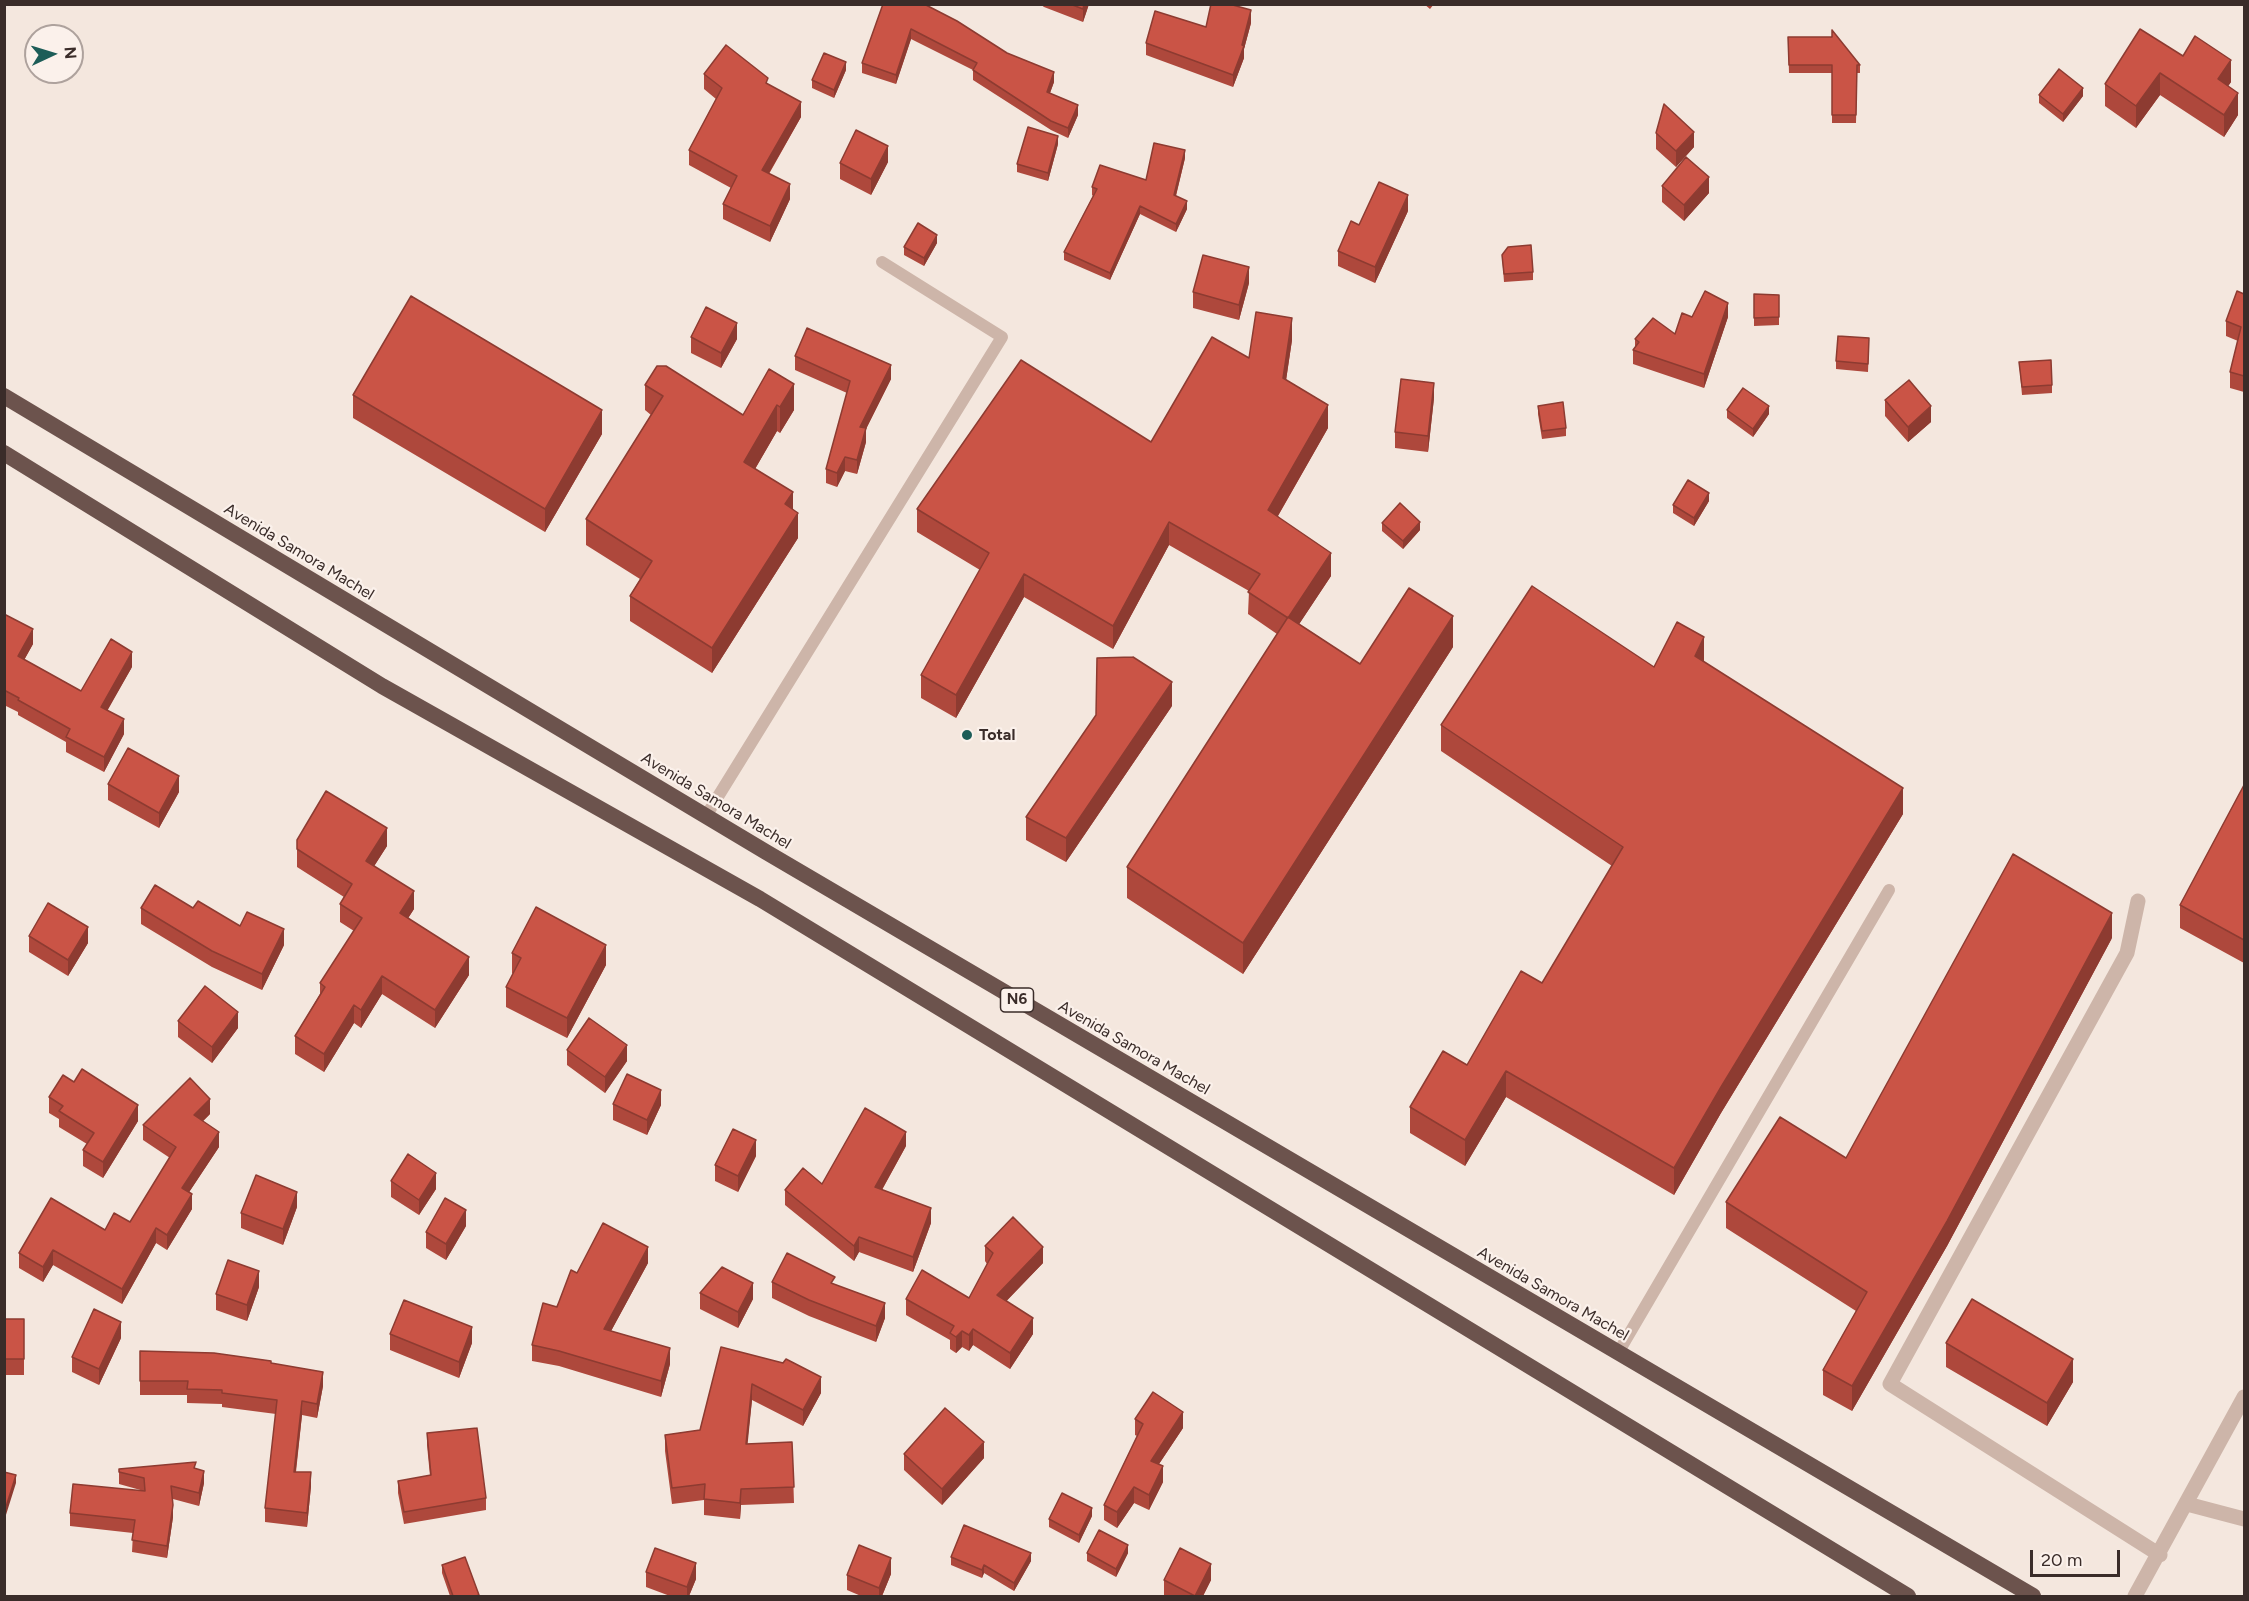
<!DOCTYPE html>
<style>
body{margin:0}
#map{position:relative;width:2249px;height:1601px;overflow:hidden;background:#f4e7de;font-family:Figtree,sans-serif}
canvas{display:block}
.frame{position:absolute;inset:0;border:6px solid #3a2c29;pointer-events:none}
.north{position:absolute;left:24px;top:24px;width:60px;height:60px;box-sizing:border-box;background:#fbf1eb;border:2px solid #aea29d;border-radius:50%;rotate:86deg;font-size:16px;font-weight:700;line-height:24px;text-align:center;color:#3a2c29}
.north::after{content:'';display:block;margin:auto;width:21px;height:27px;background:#1d5d58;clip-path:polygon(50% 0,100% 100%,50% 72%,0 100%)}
.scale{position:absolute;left:2030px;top:1550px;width:90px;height:27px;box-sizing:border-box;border:3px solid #3a2c29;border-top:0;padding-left:8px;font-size:18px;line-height:21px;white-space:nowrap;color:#3a2c29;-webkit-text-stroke:4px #fbf1eb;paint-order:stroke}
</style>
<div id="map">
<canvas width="2249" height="1601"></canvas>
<div class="frame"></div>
<div class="north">N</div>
<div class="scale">20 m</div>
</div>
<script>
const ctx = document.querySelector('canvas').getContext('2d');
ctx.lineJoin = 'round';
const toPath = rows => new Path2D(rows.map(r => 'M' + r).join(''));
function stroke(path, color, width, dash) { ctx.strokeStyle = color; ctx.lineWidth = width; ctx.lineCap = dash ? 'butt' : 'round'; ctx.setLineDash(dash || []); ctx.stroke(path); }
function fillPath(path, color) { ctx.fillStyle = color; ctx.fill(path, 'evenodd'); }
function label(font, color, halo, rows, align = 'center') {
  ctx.font = font + ' Figtree,sans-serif'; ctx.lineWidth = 4.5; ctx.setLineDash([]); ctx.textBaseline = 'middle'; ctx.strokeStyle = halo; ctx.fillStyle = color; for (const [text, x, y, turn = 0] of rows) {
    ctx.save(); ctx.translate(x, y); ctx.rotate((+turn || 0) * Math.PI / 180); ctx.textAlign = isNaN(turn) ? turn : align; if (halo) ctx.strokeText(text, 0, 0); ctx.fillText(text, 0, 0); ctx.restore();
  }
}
const service = toPath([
 [706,816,1002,337,882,262],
 [1618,1353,1889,890]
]);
const minor = toPath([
 [2138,901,2127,953,1890,1384,2160,1555],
 [2187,1504,2244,1519],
 [2135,1596,2244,1397]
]);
const trunk = toPath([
 [4,396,766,852,2033,1596],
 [4,453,382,686,760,899,1908,1596]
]);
const wall = toPath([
 [883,4,1054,82,1050,93,1078,115,1068,138,1051,130,973,80,973,70,911,39,896,84,862,73,862,63],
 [1040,4,1089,4,1083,22,1044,7],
 [1424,4,1434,4,1430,9],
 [1251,23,1244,49,1244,58,1233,87,1146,55,1146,43,1206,27],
 [1788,37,1860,65,1860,73,1857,73,1856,123,1832,123,1832,73,1789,73],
 [2183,56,2231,82,2228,86,2238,115,2224,137,2160,95,2136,128,2105,106,2105,84],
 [846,70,834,98,812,88,812,80],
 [704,74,768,84,801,117,769,174,790,199,770,242,723,219,723,204,731,188,689,165,689,150,716,99,704,89],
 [2039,95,2083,96,2063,122,2039,103],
 [1656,133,1694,147,1676,167,1656,149],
 [1058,144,1048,181,1017,172,1017,164],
 [1185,158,1176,196,1187,209,1176,232,1140,214,1110,280,1064,260,1064,252,1093,196,1092,195,1092,187,1146,180],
 [888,162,871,195,840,179,840,163],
 [1662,186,1709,193,1684,221,1662,202],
 [1408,211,1375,283,1338,266,1338,251],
 [937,243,924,266,904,255,904,247],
 [1502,255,1533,272,1533,280,1504,282],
 [1249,283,1239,320,1193,308,1193,292],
 [1754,294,1779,295,1779,325,1754,326],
 [2244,294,2244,392,2230,388,2230,372,2238,341,2226,336,2226,321],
 [1692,317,1728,317,1704,388,1633,364,1633,350,1635,347,1635,339,1675,334],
 [691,337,737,339,721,368,691,353],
 [1292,340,1286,380,1328,428,1278,516,1331,576,1299,624,1360,664,1453,647,1243,974,1127,898,1127,867,1277,634,1248,614,1249,591,1169,545,1113,649,1024,597,956,718,921,698,921,675,980,570,917,532,917,509,1151,442,1249,358],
 [1869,346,1868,372,1836,369,1836,361],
 [795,356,891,379,866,429,866,442,857,474,845,471,837,487,826,483,826,469,847,393,795,370],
 [2019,362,2052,385,2052,393,2022,395],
 [769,369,794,410,780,433,777,431,755,469,793,509,798,538,712,673,630,621,630,596,640,579,586,545,586,519,651,415,645,410,645,385,743,415],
 [353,395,602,434,545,532,353,418],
 [1434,398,1428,452,1395,448,1395,432],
 [1885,400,1931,422,1908,442,1885,416],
 [1538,406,1566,428,1566,436,1542,439,1538,414],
 [1727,410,1769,414,1753,437,1727,418],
 [1709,501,1694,526,1673,513,1673,505],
 [1382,523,1420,530,1403,549,1382,531],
 [4,614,33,644,24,660,81,691,132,667,107,710,124,734,104,772,66,752,66,742,18,715,18,712,4,705],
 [1704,662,1903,814,1721,1113,1674,1195,1506,1097,1465,1166,1410,1133,1410,1107,1467,1065,1542,983,1612,866,1441,751,1441,725,1654,667],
 [1172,706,1066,862,1026,840,1026,817],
 [108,784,179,792,159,828,108,800],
 [2244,785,2244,963,2180,928,2180,905],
 [297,840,387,846,374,866,414,909,408,918,469,975,435,1028,382,994,361,1028,354,1023,324,1072,295,1054,295,1036,320,994,320,983,354,931,340,922,340,904,344,897,297,867],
 [141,908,193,908,284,945,262,990,212,967,141,924],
 [29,936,88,943,68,976,29,952],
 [2112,938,1947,1246,1852,1411,1823,1395,1823,1370,1856,1311,1726,1228,1726,1202,1846,1158],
 [512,953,606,965,567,1038,506,1007,506,987,513,974,512,973],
 [178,1021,238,1028,212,1063,178,1037],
 [567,1050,627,1061,605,1093,567,1065],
 [74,1082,138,1121,103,1178,83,1166,83,1150,87,1144,59,1127,59,1119,49,1113,49,1097],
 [613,1104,661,1105,647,1135,613,1120],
 [210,1114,203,1121,219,1147,189,1192,192,1209,167,1250,156,1243,122,1304,53,1265,43,1282,19,1268,19,1253,130,1222,170,1158,143,1140,143,1125],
 [906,1146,882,1190,931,1223,913,1272,859,1252,854,1261,785,1205,785,1190,822,1184],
 [756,1156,738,1192,715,1181,715,1165],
 [391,1181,436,1189,419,1215,391,1197],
 [297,1207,283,1245,241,1228,241,1213],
 [466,1226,446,1260,426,1248,426,1232],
 [985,1246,1043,1263,1006,1301,1033,1334,1010,1369,973,1345,969,1351,962,1347,956,1353,950,1349,950,1340,906,1315,906,1299,969,1298,987,1264,985,1261],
 [648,1263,611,1331,670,1364,661,1397,559,1366,532,1361,532,1345,577,1273],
 [772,1282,835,1284,885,1318,876,1342,809,1316,772,1298],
 [259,1287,247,1321,216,1310,216,1294],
 [700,1293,753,1299,738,1328,700,1309],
 [4,1319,24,1319,24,1375,4,1375],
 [390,1334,472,1343,459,1378,390,1350],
 [121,1338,99,1385,72,1372,72,1357],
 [1946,1343,2073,1382,2047,1426,1946,1367],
 [721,1347,821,1393,803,1426,752,1400,747,1444,792,1442,794,1503,741,1505,740,1519,704,1515,704,1500,672,1504,665,1451,665,1435,700,1430],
 [140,1351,271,1363,323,1386,317,1418,302,1415,296,1472,311,1486,307,1527,265,1522,265,1508,276,1414,222,1407,222,1404,187,1403,187,1395,140,1395],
 [1135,1419,1183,1428,1159,1464,1163,1482,1149,1510,1134,1503,1117,1528,1104,1520,1104,1505,1137,1436,1135,1435],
 [427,1433,486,1498,486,1510,404,1524,398,1493,398,1481,430,1476,427,1445],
 [904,1454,984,1458,942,1505,904,1470],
 [196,1468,204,1483,199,1506,173,1499,173,1517,167,1558,132,1552,133,1533,70,1526,70,1513,144,1491,119,1484,119,1469],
 [1092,1516,1079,1543,1049,1527,1049,1519],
 [1087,1553,1128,1553,1116,1577,1087,1561],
 [951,1557,1031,1561,1014,1591,984,1573,982,1578,951,1565],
 [442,1565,479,1596,450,1596,442,1573],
 [646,1572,696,1579,689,1596,670,1596,646,1587],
 [891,1574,882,1596,861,1596,847,1590,847,1575],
 [1164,1580,1211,1580,1203,1596,1164,1596]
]);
const shadedWall = toPath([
 [1084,4,1089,4,1083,22,1083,9],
 [1251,10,1251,23,1244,49,1244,58,1233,87,1233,75],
 [911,29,911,39,896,84,896,75],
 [2231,60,2231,82,2218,101,2218,79],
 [846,62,846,70,834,98,834,90],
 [1054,72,1054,82,1047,101,1047,92],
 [2160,73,2160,95,2136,128,2136,106],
 [2083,88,2083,96,2063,122,2063,114],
 [2238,93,2238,115,2224,137,2224,115],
 [801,102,801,117,762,185,762,170],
 [1078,105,1078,115,1068,138,1068,128],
 [1694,132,1694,147,1676,167,1676,151],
 [1058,136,1058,144,1048,181,1048,173],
 [888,146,888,162,871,195,871,179],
 [1185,150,1185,158,1174,203,1174,195],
 [1709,177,1709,193,1684,221,1684,205],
 [790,184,790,199,770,242,770,226],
 [1408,195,1408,211,1375,283,1375,267],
 [1187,201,1187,209,1176,232,1176,224],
 [1140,206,1140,214,1110,280,1110,273],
 [937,235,937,243,924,266,924,258],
 [1249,267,1249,283,1239,320,1239,305],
 [1728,303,1728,317,1704,388,1704,374],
 [1292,318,1292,340,1283,401,1283,378],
 [737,323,737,339,721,368,721,353],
 [891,365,891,379,866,429,866,442,857,474,857,460,860,427],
 [1434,383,1434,398,1428,452,1428,436],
 [794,384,794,410,780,433,780,407],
 [777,405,777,431,744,488,744,462],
 [1328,405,1328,428,1268,533,1268,510],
 [1769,406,1769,414,1753,437,1753,429],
 [1931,406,1931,422,1908,442,1908,427],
 [602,410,602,434,545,532,545,509],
 [845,457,845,471,837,487,837,473],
 [793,492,793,517,785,504],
 [1709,493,1709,501,1694,526,1694,518],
 [798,513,798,538,712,673,712,648],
 [1169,522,1169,545,1113,649,1113,626],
 [1420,522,1420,530,1403,549,1403,541],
 [1331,553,1331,576,1288,641,1288,618],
 [1024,574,1024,597,956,718,956,695],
 [1453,616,1453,647,1243,974,1243,943],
 [33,629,33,644,18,671,18,656],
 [1704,637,1704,663,1695,656],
 [132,652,132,667,101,722,101,707],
 [1172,682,1172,706,1066,862,1066,838],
 [124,719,124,734,104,772,104,757],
 [179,776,179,792,159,828,159,813],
 [1903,788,1903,814,1721,1113,1674,1195,1674,1168,1721,1087],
 [387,828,387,846,366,879,366,861],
 [414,891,414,909,400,931,400,913],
 [2112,913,2112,938,1947,1246,1852,1411,1852,1386],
 [88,927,88,943,68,976,68,960],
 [284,929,284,945,262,990,262,974],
 [606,945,606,965,567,1038,567,1018],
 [469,957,469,975,435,1028,435,1010],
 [382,976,382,994,361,1028,361,1010],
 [354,1005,354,1023,324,1072,324,1054],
 [238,1012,238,1028,212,1063,212,1047],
 [627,1045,627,1061,605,1093,605,1077],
 [1506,1071,1506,1097,1465,1166,1465,1140],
 [661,1090,661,1105,647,1135,647,1120],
 [210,1099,210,1114,194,1130,194,1115],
 [138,1105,138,1121,103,1178,103,1162],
 [219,1132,219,1147,182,1203,182,1188],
 [906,1132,906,1146,875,1202,875,1187],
 [756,1140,756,1156,738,1192,738,1176],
 [436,1173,436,1189,419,1215,419,1200],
 [297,1192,297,1207,283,1245,283,1229],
 [192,1194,192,1209,167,1250,167,1235],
 [931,1208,931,1223,913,1272,913,1257],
 [466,1210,466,1226,446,1260,446,1244],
 [156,1228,156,1243,122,1304,122,1289],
 [859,1237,859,1252,854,1261,854,1246],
 [648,1247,648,1263,604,1344,604,1329],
 [1043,1247,1043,1263,997,1311,997,1295],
 [53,1250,53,1265,43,1282,43,1267],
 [259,1271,259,1287,247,1321,247,1305],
 [753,1283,753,1299,738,1328,738,1312],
 [885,1303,885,1318,876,1342,876,1326],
 [1033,1318,1033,1334,1010,1369,1010,1353],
 [121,1322,121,1338,99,1385,99,1369],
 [472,1327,472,1343,459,1378,459,1362],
 [973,1329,973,1345,969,1351,969,1335],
 [962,1331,962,1347,956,1353,956,1337],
 [670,1348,670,1364,661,1397,661,1381],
 [2073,1359,2073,1382,2047,1426,2047,1403],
 [323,1372,323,1386,317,1418,317,1404],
 [821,1377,821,1393,803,1426,803,1410],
 [752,1384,752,1400,746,1460,746,1444],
 [302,1401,302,1415,294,1486,294,1472],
 [1183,1412,1183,1428,1151,1476,1151,1461],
 [984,1442,984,1458,942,1505,942,1489],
 [1163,1466,1163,1482,1149,1510,1149,1495],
 [204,1471,204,1483,199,1506,199,1493],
 [311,1472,311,1486,307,1527,307,1513],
 [16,1475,16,1483,5,1518,5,1510],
 [1134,1487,1134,1503,1117,1528,1117,1512],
 [741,1489,741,1505,740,1519,740,1503],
 [173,1505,173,1517,167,1558,167,1546],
 [1092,1508,1092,1516,1079,1543,1079,1535],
 [1128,1545,1128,1553,1116,1577,1116,1569],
 [1031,1553,1031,1561,1014,1591,1014,1583],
 [891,1558,891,1574,882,1596,879,1596,879,1588],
 [696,1563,696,1579,689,1596,687,1596,687,1587],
 [1211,1564,1211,1580,1203,1596,1195,1596],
 [984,1565,984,1573,982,1578,982,1570]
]);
const building = toPath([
 [883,4,924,4,957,21,1007,53,1054,72,1047,92,1078,105,1068,128,1051,121,973,70,977,63,911,29,896,75,862,63,883,4],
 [1070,4,1084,4,1083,9,1070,4],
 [1211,4,1229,4,1251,10,1242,45,1244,46,1233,75,1146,43,1155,11,1206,27,1211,4],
 [2140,29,2183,56,2195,36,2231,60,2218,79,2238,93,2224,115,2160,73,2136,106,2105,84,2140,29],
 [1832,30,1860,65,1857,65,1856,115,1832,115,1832,65,1789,65,1788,37,1832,37,1832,30],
 [726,45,768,78,766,83,801,102,762,170,790,184,770,226,723,204,737,176,689,150,722,88,704,74,726,45],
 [824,53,846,62,834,90,812,80,824,53],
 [2059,69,2083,88,2063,114,2039,95,2059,69],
 [1664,104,1694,132,1676,151,1656,133,1664,104],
 [1028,127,1058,136,1048,173,1017,164,1028,127],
 [856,130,888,146,871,179,840,163,856,130],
 [1154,143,1185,150,1174,195,1187,201,1176,224,1140,206,1110,273,1064,252,1097,189,1092,187,1100,165,1146,180,1154,143],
 [1686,157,1709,177,1684,205,1662,186,1686,157],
 [1379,182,1408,195,1375,267,1338,251,1351,221,1359,225,1379,182],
 [918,223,937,235,924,258,904,247,918,223],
 [1531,245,1533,272,1504,274,1502,255,1508,247,1531,245],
 [1203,255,1249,267,1239,305,1193,292,1203,255],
 [1705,291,1728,303,1704,374,1633,350,1639,342,1635,339,1653,318,1675,334,1682,313,1692,317,1705,291],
 [2237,291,2244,294,2244,376,2230,372,2241,327,2226,321,2237,291],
 [1754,294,1779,295,1779,317,1754,318,1754,294],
 [411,296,602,410,545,509,353,395,411,296],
 [706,307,737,323,721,353,691,337,706,307],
 [1256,312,1292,318,1283,378,1328,405,1268,510,1331,553,1288,618,1248,592,1260,574,1169,522,1113,626,1024,574,956,695,921,675,989,553,917,509,1021,360,1151,442,1212,337,1249,358,1256,312],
 [807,328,891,365,860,427,866,428,857,460,845,457,837,473,826,469,850,381,795,356,807,328],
 [1838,336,1869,338,1868,364,1836,361,1838,336],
 [2051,360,2052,385,2022,387,2019,362,2051,360],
 [657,366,666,366,743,415,769,369,794,384,780,407,777,405,744,462,793,492,785,504,798,513,712,648,630,596,652,561,586,519,663,396,645,385,657,366],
 [1401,379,1434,383,1428,436,1395,432,1401,379],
 [1909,380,1931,406,1908,427,1885,400,1909,380],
 [1743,388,1769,406,1753,429,1727,410,1743,388],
 [1563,402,1566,428,1542,431,1538,406,1563,402],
 [1688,480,1709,493,1694,518,1673,505,1688,480],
 [1400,503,1420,522,1403,541,1382,523,1400,503],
 [1532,586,1654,667,1677,622,1704,637,1695,656,1903,788,1721,1087,1674,1168,1506,1071,1465,1140,1410,1107,1443,1051,1467,1065,1521,971,1542,983,1623,847,1441,725,1532,586],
 [1409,588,1453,616,1243,943,1127,867,1288,617,1360,664,1409,588],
 [4,614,33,629,18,656,81,691,111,639,132,652,101,707,124,719,104,757,66,737,70,729,18,700,19,698,4,690,4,614],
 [1133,657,1172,682,1066,838,1026,817,1096,715,1097,658,1133,657],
 [128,748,179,776,159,813,108,784,128,748],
 [2244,785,2244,940,2180,905,2244,785],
 [326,791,387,828,366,861,414,891,400,913,469,957,435,1010,382,976,361,1010,354,1005,324,1054,295,1036,325,987,320,983,362,918,340,904,352,884,297,849,297,840,326,791],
 [2013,854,2112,913,1947,1221,1852,1386,1823,1370,1867,1292,1726,1202,1780,1117,1846,1158,2013,854],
 [155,885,193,908,198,901,240,926,247,912,284,929,262,974,212,951,141,908,155,885],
 [48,903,88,927,68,960,29,936,48,903],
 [536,907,606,945,567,1018,506,987,521,958,512,953,536,907],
 [205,986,238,1012,212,1047,178,1021,205,986],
 [589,1018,627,1045,605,1077,567,1050,589,1018],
 [82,1069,138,1105,103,1162,83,1150,94,1133,59,1111,63,1106,49,1097,63,1075,74,1082,82,1069],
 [627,1074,661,1090,647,1120,613,1104,627,1074],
 [190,1078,210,1099,194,1115,219,1132,182,1188,192,1194,167,1235,156,1228,122,1289,53,1250,43,1267,19,1253,51,1198,105,1230,114,1213,130,1222,176,1147,143,1125,190,1078],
 [865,1108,906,1132,875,1187,931,1208,913,1257,859,1237,854,1246,785,1190,803,1168,822,1184,865,1108],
 [733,1129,756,1140,738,1176,715,1165,733,1129],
 [408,1154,436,1173,419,1200,391,1181,408,1154],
 [256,1175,297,1192,283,1229,241,1213,256,1175],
 [445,1198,466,1210,446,1244,426,1232,445,1198],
 [1013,1217,1043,1247,997,1295,1033,1318,1010,1353,973,1329,969,1335,962,1331,956,1337,950,1333,954,1326,906,1299,922,1270,969,1298,993,1253,985,1246,1013,1217],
 [603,1223,648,1247,604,1329,670,1348,661,1381,559,1351,532,1345,543,1303,557,1307,571,1270,577,1273,603,1223],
 [787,1253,835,1277,831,1283,885,1303,876,1326,809,1300,772,1282,787,1253],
 [228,1260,259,1271,247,1305,216,1294,228,1260],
 [722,1267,753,1283,738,1312,700,1293,722,1267],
 [1972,1299,2073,1359,2047,1403,1946,1343,1972,1299],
 [404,1300,472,1327,459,1362,390,1334,404,1300],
 [94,1309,121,1322,99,1369,72,1357,94,1309],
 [4,1319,24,1319,24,1359,4,1359,4,1319],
 [721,1347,783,1363,786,1359,821,1377,803,1410,752,1384,746,1444,792,1442,794,1487,741,1489,740,1503,704,1499,705,1484,672,1488,665,1435,700,1430,721,1347],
 [140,1351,214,1353,271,1361,271,1363,323,1372,317,1404,302,1401,294,1472,311,1472,307,1513,265,1508,277,1400,222,1393,222,1390,187,1389,188,1381,140,1381,140,1351],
 [1153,1392,1183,1412,1151,1461,1163,1466,1149,1495,1134,1487,1117,1512,1104,1505,1143,1424,1135,1419,1153,1392],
 [945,1408,984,1442,942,1489,904,1454,945,1408],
 [477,1428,486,1498,404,1512,398,1481,431,1475,427,1433,477,1428],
 [196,1462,194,1468,204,1471,199,1493,171,1486,173,1505,167,1546,132,1540,135,1520,70,1513,73,1484,145,1491,144,1478,119,1472,119,1469,196,1462],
 [4,1472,16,1475,5,1510,4,1510,4,1472],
 [1062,1493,1092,1508,1079,1535,1049,1519,1062,1493],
 [964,1525,1031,1553,1014,1583,984,1565,982,1570,951,1557,964,1525],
 [1099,1530,1128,1545,1116,1569,1087,1553,1099,1530],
 [859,1545,891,1558,879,1588,847,1575,859,1545],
 [655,1548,696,1563,687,1587,646,1572,655,1548],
 [1180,1548,1211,1564,1195,1596,1164,1580,1180,1548],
 [465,1557,479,1595,476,1596,453,1596,442,1565,465,1557]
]);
const markers = [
 [967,735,6,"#1d5d58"]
];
const shields = [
 [1017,1000,33]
];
const shieldNames = [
 ["N6",1017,1000]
];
const streetNames = [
 ["Avenida Samora Machel",299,552,31],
 ["Avenida Samora Machel",716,801,31],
 ["Avenida Samora Machel",1134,1048,30],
 ["Avenida Samora Machel",1553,1294,30]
];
const poiNames = [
 ["Total",979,735]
];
stroke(service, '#cdb5a9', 12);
stroke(minor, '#cdb5a9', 15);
stroke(trunk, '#6c534d', 16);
fillPath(wall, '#ae483c');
fillPath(shadedWall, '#8d3b31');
fillPath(building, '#ca5446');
stroke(building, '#8d3b31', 1.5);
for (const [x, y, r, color] of markers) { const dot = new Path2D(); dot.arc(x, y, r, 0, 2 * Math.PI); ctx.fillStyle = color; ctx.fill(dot); stroke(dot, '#fbf1eb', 2); }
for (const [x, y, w] of shields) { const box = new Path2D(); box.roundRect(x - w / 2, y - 12, w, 24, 4.5); ctx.fillStyle = '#fbf1eb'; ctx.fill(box); stroke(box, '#3a2c29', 1.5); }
label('bold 15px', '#3a2c29', null, shieldNames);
label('16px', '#3a2c29', '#fbf1eb', streetNames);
label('bold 16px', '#3a2c29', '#fbf1eb', poiNames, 'left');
</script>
